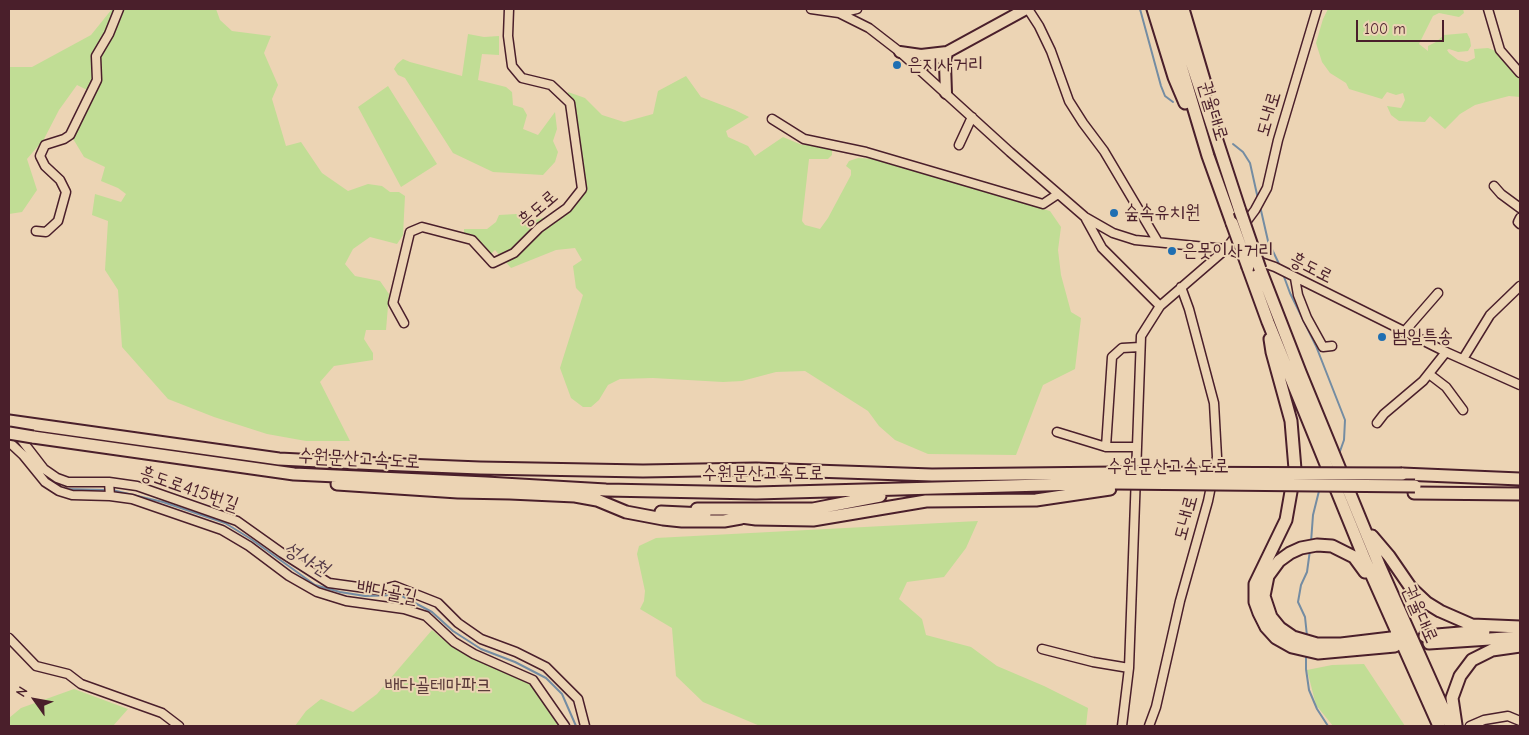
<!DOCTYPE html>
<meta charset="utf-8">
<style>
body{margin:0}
#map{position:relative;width:1529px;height:735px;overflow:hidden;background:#ecd4b4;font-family:"Comic Neue",sans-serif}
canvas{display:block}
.frame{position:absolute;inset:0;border:10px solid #4a1f2b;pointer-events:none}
.north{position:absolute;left:10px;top:675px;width:50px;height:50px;-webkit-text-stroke:4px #ecd4b4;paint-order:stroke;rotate:302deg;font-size:14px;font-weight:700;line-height:20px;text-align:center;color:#4a1f2b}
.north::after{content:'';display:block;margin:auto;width:18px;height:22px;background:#4a1f2b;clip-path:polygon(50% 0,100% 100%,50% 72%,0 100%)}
.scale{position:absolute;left:1356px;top:20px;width:88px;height:22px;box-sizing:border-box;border:2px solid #4a1f2b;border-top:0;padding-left:6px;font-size:15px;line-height:18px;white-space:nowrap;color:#4a1f2b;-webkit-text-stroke:4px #ecd4b4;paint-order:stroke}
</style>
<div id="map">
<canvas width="1529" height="735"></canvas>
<div class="frame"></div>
<div class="north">N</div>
<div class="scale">100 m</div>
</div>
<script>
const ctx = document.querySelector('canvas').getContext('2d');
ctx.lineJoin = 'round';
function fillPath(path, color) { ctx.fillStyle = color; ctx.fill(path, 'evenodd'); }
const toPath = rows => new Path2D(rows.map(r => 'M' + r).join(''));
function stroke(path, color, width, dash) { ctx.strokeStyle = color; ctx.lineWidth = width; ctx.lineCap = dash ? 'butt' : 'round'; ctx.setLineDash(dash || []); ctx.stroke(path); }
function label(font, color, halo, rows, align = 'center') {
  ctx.font = font + ' "Comic Neue","Poor Story",sans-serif'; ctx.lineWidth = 4; ctx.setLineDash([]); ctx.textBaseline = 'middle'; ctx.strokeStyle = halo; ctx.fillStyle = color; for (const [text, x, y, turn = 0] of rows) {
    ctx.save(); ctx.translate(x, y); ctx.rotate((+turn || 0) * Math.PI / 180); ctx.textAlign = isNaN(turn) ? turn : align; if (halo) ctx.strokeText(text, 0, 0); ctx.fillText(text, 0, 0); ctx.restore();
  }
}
const green = toPath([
 [112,9,216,9,220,20,232,31,271,36,264,53,278,85,272,99,286,146,301,142,322,173,348,191,368,184,382,186,390,192,399,192,405,196,403,235,397,244,370,237,353,249,345,264,355,276,380,281,389,294,386,330,366,330,364,339,373,353,373,360,334,366,320,382,350,441,306,441,267,434,214,417,168,399,122,347,118,290,105,270,108,221,92,215,95,194,121,202,126,194,118,188,101,181,105,167,84,157,72,137,89,91,77,85,59,110,44,139,27,159,37,190,22,212,9,214,9,67,32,67,91,35],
 [1328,9,1463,9,1464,13,1459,17,1439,13,1433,16,1419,44,1428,51,1428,46,1436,42,1444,35,1467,33,1470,39,1471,46,1468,51,1458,52,1449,49,1447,50,1449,53,1458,60,1467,62,1475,58,1474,49,1488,48,1498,52,1520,77,1520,97,1509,96,1475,105,1460,114,1445,129,1430,116,1425,122,1399,121,1391,115,1387,106,1401,108,1405,100,1403,93,1396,95,1387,92,1382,99,1349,89,1346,83,1330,73,1322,62,1316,43,1323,19],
 [468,34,484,37,499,36,499,55,482,54,478,80,506,87,512,92,513,105,523,108,527,115,523,129,538,135,555,112,557,129,553,141,558,152,555,162,543,175,493,172,453,153,405,78,398,75,394,69,397,64,403,59,410,62,462,76],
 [686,76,701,97,735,110,749,117,726,131,728,137,748,146,755,156,783,137,802,145,827,145,832,148,832,155,828,159,809,159,802,221,805,225,820,229,828,218,851,175,851,170,846,166,849,161,858,158,878,159,1050,211,1061,227,1058,250,1061,275,1071,312,1081,318,1075,369,1043,385,1016,455,928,454,895,440,879,426,868,411,805,371,776,372,742,381,723,382,653,378,620,379,608,385,599,400,591,407,583,407,571,398,560,368,583,295,576,288,573,266,582,260,575,248,556,250,511,268,495,250,491,254,485,253,480,246,470,245,464,237,464,229,487,229,496,222,499,215,516,214,529,221,547,217,565,205,578,187,574,172,570,127,564,104,568,92,585,98,602,115,624,122,653,114,658,91],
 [388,86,437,164,401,187,358,107],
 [978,521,966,548,944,577,907,582,899,599,922,619,926,635,971,647,997,666,1044,686,1088,708,1086,726,760,726,703,702,676,676,672,628,640,609,644,601,645,591,637,554,639,546,656,538],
 [432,630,451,646,531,684,561,720,563,726,295,726,306,711,321,699,353,712,377,694],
 [1364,664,1405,726,1333,726,1316,705,1307,670,1332,665],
 [74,689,128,709,113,726,9,726,9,718,21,708]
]);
const stream = toPath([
 [1140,9,1161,86,1165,96,1173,102],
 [1233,144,1243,152,1250,163,1258,199],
 [1260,206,1268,241,1281,268],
 [1283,274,1290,293,1316,346,1345,420,1344,440,1339,454],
 [12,438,20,448],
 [65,489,107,490],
 [112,490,163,502,225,523,251,539,315,585,340,592,365,596,400,595,432,612,453,631,481,649,515,662,546,678,562,694,576,726],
 [1311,542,1313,515,1319,491],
 [1307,636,1305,617,1298,602,1301,585,1307,572,1310,550],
 [1306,654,1306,669,1309,690,1317,709,1328,726]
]);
const minor = toPath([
 [811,9,839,13,869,28,900,52,1010,152,1085,217,1113,233,1135,240,1226,249,1245,255],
 [1028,9,1039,26,1051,51,1069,101,1083,123,1104,151,1158,242],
 [1488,9,1500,50,1520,73],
 [840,13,857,9],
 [772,119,804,139,866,152,1043,204,1058,194],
 [959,145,972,117],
 [1494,186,1501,194,1520,208],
 [1520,218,1518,222,1520,224],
 [1086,219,1102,248,1160,306],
 [36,231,46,232,58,221,66,192,60,180,45,166,40,156,45,145,64,139,70,135,97,80,96,56,109,34,119,9],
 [1255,260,1275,267,1446,352,1520,385],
 [1295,278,1298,295,1307,318,1323,347,1332,346],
 [404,323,393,303,410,232,422,227,472,240,493,263,514,253,539,228,567,208,582,189,570,103,551,85,522,78,512,66,508,36,509,9],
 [1404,332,1438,293],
 [1463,359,1490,315,1520,286],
 [1429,374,1446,387,1463,410],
 [1377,423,1384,414,1423,381,1446,352],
 [1057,432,1106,447,1136,447],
 [17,434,44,469,57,478,68,482,109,482,137,486,237,521,282,553,329,583,380,590,395,586,438,603,458,623,481,639,516,652,546,667,578,699,585,726],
 [9,442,23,455,45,482,59,491,72,495,110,496],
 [1106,447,1112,357,1122,348,1140,347],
 [109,482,110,496,132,499,222,530,249,546,289,576,317,592,346,601,404,609,426,616,454,642,474,654,533,680,565,726],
 [9,638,36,666,68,674,81,684,162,713,179,726],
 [1042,649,1093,662,1129,668],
 [1122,726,1129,668,1141,336,1160,306,1226,249,1255,210,1267,188,1278,140,1317,9],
 [1149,726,1156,707,1180,601,1208,501,1217,457,1214,403,1189,309,1181,287],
 [1470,726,1484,720,1508,716,1520,721]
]);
const major = toPath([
 [900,52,921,55,947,52,945,64,946,93],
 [918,68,1026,9]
]);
const highway = toPath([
 [1153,9,1174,77,1185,103],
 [1164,9,1208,156,1232,223],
 [1174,9,1240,211],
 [1183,9,1207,90],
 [1248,267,1268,322,1365,560,1439,726],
 [1260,269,1300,372,1380,567,1451,726],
 [1270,339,1272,352,1291,421,1295,469,1286,520,1255,584,1255,602,1259,613,1266,627,1276,638,1292,647,1318,653,1395,646],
 [9,421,279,459,380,464,480,468,643,471,756,469,932,475,1115,473],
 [33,437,294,474,486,483,606,490,756,493,1115,483],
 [1402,474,1520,479],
 [337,484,458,492,510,493,575,496,597,500,626,512,663,519,682,521,724,521,741,518],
 [1414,493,1520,494],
 [697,509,813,509,880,496],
 [661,512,705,514],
 [734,516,756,519,813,520,926,501,1036,500,1110,489],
 [1372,536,1389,556,1411,588,1427,603,1440,611,1472,625,1520,627],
 [1365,572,1354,557,1332,546,1317,545,1301,548,1290,553,1279,561,1268,576,1264,596,1271,617,1280,628,1293,637,1317,644,1341,644,1391,638],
 [1425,636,1484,631],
 [1429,643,1520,637],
 [1456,725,1452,698,1460,676,1472,660,1492,650,1520,646]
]);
const highwayBridge = toPath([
 [1240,211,1260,269],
 [1232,223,1248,267],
 [9,433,33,437],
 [1115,473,1402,474],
 [1115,483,1415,486]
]);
const markers = [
 [897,65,5,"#1f6fb2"],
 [1114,213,5,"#1f6fb2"],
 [1172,251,5,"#1f6fb2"],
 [1382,337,5,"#1f6fb2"]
];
const poiNames = [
 ["은지사거리",907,65],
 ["숲속유치원",1124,213],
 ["은못이사거리",1182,251],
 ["범일특송",1392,337]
];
const streetNames = [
 ["권율대로",1213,111,73],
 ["도내로",1269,114,-74],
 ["흥도로",538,209,-41],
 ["흥도로",1311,268,27],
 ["수원문산고속도로",359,459,3],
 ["수원문산고속도로",1168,467],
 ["수원문산고속도로",763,474],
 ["흥도로415번길",189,489,19],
 ["도내로",1186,518,-75],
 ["배다골길",387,592,11],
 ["권율대로",1420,614,66]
];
const parkNames = [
 ["배다골테마파크",438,686]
];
const waterNames = [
 ["성사천",306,559,30]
];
fillPath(green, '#c1dd95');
stroke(stream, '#748ca2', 2);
stroke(minor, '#4a1f2b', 11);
stroke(major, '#4a1f2b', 14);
stroke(highway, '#4a1f2b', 15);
stroke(minor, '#ecd4b4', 8);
stroke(major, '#ecd4b4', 10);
stroke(highway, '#ecd4b4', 11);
stroke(highwayBridge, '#4a1f2b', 15, []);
stroke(highwayBridge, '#ecd4b4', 11);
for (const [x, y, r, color] of markers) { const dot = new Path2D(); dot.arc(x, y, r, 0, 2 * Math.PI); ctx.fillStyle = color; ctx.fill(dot); stroke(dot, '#ecd4b4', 2); }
label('19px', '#4a1f2b', '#ecd4b4', poiNames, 'left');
label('19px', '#4a1f2b', '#ecd4b4', streetNames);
label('19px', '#5c3c3b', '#ecd4b4', parkNames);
label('italic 20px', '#543a49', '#ecd4b4', waterNames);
</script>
